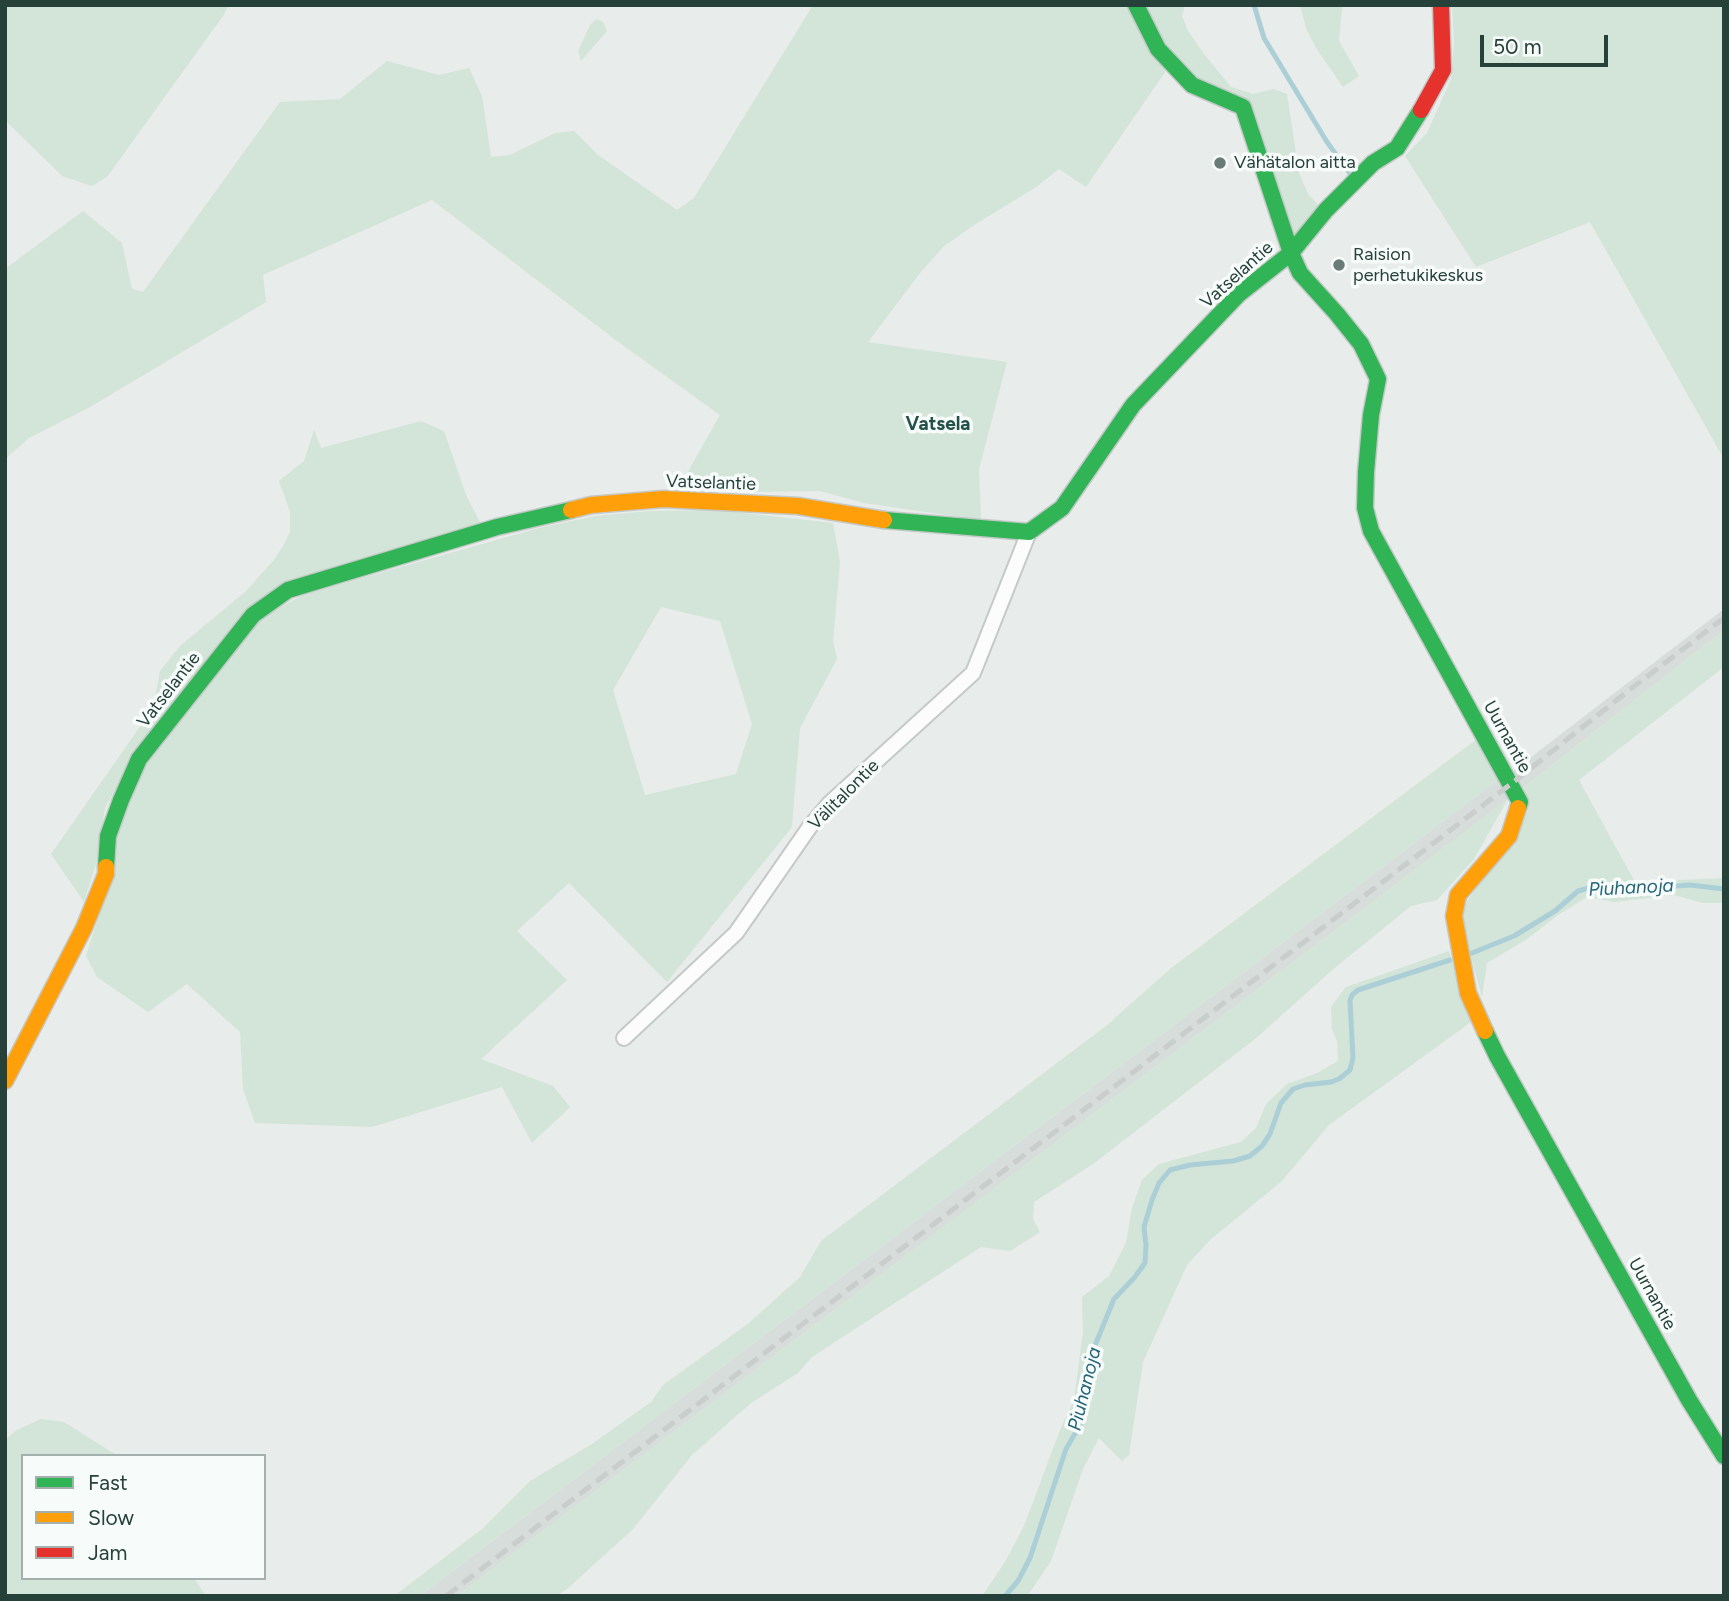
<!DOCTYPE html>
<meta charset="utf-8">
<style>
body{margin:0}
#map{position:relative;width:1729px;height:1601px;overflow:hidden;background:#e8ecea;font-family:Figtree,sans-serif}
canvas{display:block}
.frame{position:absolute;inset:0;border:7px solid #26403a;pointer-events:none}
.legend{position:absolute;left:21px;top:1454px;width:245px;height:126px;box-sizing:border-box;background:#f7fbf9;border:2px solid #a3b0ad;margin:0;padding:9px 12px;list-style:none;font-size:21px;color:#26403a}
.legend li{display:flex;align-items:center;gap:14px;height:35px}
.legend b{width:35px;border:2px solid #a3b0ad}
.scale{position:absolute;left:1480px;top:35px;width:128px;height:32px;box-sizing:border-box;border:4px solid #26403a;border-top:0;padding-left:9px;font-size:21px;line-height:24px;white-space:nowrap;color:#26403a;-webkit-text-stroke:5px #f7fbf9;paint-order:stroke}
</style>
<div id="map">
<canvas width="1729" height="1601"></canvas>
<div class="frame"></div>
<ul class="legend">
<li><b style="height:9px;background:#30b455"></b>Fast</li>
<li><b style="height:9px;background:#ff9f0a"></b>Slow</li>
<li><b style="height:9px;background:#e5322d"></b>Jam</li>
</ul>
<div class="scale">50 m</div>
</div>
<script>
const ctx = document.querySelector('canvas').getContext('2d');
ctx.lineJoin = 'round';
function fillPath(path, color) { ctx.fillStyle = color; ctx.fill(path, 'evenodd'); }
const toPath = rows => new Path2D(rows.map(r => 'M' + r).join(''));
function stroke(path, color, width, dash) { ctx.strokeStyle = color; ctx.lineWidth = width; ctx.lineCap = dash ? 'butt' : 'round'; ctx.setLineDash(dash || []); ctx.stroke(path); }
function label(font, color, halo, rows, align = 'center') {
  ctx.font = font + ' Figtree,sans-serif'; ctx.lineWidth = 7; ctx.setLineDash([]); ctx.textBaseline = 'middle'; ctx.strokeStyle = halo; ctx.fillStyle = color; for (const [text, x, y, turn = 0] of rows) {
    ctx.save(); ctx.translate(x, y); ctx.rotate((+turn || 0) * Math.PI / 180); ctx.textAlign = isNaN(turn) ? turn : align; if (halo) ctx.strokeText(text, 0, 0); ctx.fillText(text, 0, 0); ctx.restore();
  }
}
const built = toPath([
 [1724,609,1724,630,1524,787,457,1596,420,1596,1499,779,1513,771]
]);
const green = toPath([
 [5,5,229,5,223,16,107,177,92,186,62,176,8,123,5,117],
 [813,5,1131,5,1132,12,1165,72,1086,187,1059,169,1036,187,971,227,943,247,920,273,868,342,1007,362,979,469,981,520,864,503,820,491,676,493,720,415,617,341,432,200,263,275,266,302,90,407,29,438,5,459,5,269,83,211,122,243,132,289,143,292,280,102,340,99,387,61,439,75,469,68,482,96,491,157,510,155,555,133,574,131,598,155,677,210,694,198],
 [1146,5,1185,5,1182,16,1188,31,1204,54,1231,87,1253,94,1274,89,1287,94,1299,173,1308,194,1320,207,1295,242,1250,102,1200,80,1165,44],
 [1300,5,1343,5,1341,18,1339,41,1359,76,1343,87,1318,51,1307,31],
 [1452,5,1724,5,1724,459,1590,222,1476,267,1405,156,1427,133,1451,79,1454,42],
 [596,19,603,22,607,31,581,61,578,51,590,25],
 [421,421,444,431,466,495,482,526,295,580,127,769,105,808,96,864,84,902,51,854,153,708,160,671,180,646,245,592,273,561,283,546,290,532,290,512,279,481,304,461,314,430,321,448],
 [717,510,833,523,840,562,833,641,837,659,800,728,792,827,667,982,569,883,517,931,567,980,481,1059,553,1086,570,1107,532,1143,502,1087,372,1127,255,1123,243,1089,240,1032,187,984,148,1012,97,977,86,956,106,894,115,841,139,776,165,739,260,618,305,594,539,528,595,516,650,511],
 [661,607,720,621,752,724,736,774,645,795,613,690],
 [1724,630,1724,667,1579,780,1635,882,1724,878,1724,903,1703,903,1674,895,1614,902,1587,897,1558,915,1527,939,1487,963,1482,997,1463,928,1462,909,1483,877,1512,842,1528,811,1524,787],
 [1477,739,1499,779,420,1596,394,1596,482,1529,530,1481,592,1444,651,1402,663,1385,749,1323,800,1277,821,1241,1106,1026,1170,969],
 [1508,799,1474,859,1437,900,1411,906,1331,971,1255,1039,1093,1164,1034,1202,1033,1219,1040,1232,1010,1251,981,1247,812,1357,798,1373,751,1403,692,1455,633,1529,567,1589,556,1596,457,1596],
 [1449,951,1471,1022,1329,1125,1282,1181,1210,1240,1187,1265,1143,1362,1129,1455,1122,1461,1099,1438,1083,1469,1051,1561,1028,1595,982,1596,1005,1562,1024,1526,1060,1430,1074,1400,1083,1332,1082,1297,1109,1276,1126,1243,1132,1208,1142,1180,1159,1164,1241,1142,1256,1128,1266,1104,1287,1084,1317,1073,1338,1061,1337,1041,1332,1029,1331,1007,1346,987],
 [41,1419,64,1422,118,1456,23,1456,23,1578,194,1578,206,1596,5,1596,5,1440,17,1430]
]);
const stream = toPath([
 [1254,5,1264,38,1327,142,1351,175],
 [1472,953,1514,936,1555,911,1578,891,1596,886,1614,891,1690,885,1724,889],
 [1005,1596,1018,1581,1030,1558,1066,1449,1080,1425,1087,1395,1094,1348,1114,1299,1134,1278,1145,1263,1146,1245,1144,1227,1152,1200,1159,1183,1170,1170,1190,1165,1233,1161,1250,1156,1262,1146,1270,1134,1281,1103,1293,1089,1305,1085,1331,1082,1339,1079,1350,1070,1353,1058,1350,1001,1352,995,1358,990,1450,960]
]);
const street = toPath([
 [624,1038,736,933,811,825,829,804,973,673,1029,532]
]);
const fast = toPath([
 [1136,5,1158,49,1192,85,1243,107,1291,253,1300,273,1337,314,1361,344,1378,379,1371,415,1366,472,1365,508,1371,531,1520,802,1518,808],
 [884,520,1029,532,1062,508,1133,405,1239,294,1291,253,1326,210,1373,163,1397,148,1421,110],
 [106,867,108,836,121,800,139,759,253,615,288,590,497,527,571,510],
 [1485,1031,1497,1056,1689,1400,1724,1456]
]);
const slow = toPath([
 [571,510,591,505,663,499,798,506,884,520],
 [1485,1031,1468,993,1454,916,1458,895,1509,836,1518,808],
 [5,1081,84,928,106,874,106,867]
]);
const jam = toPath([
 [1421,110,1443,70,1441,5]
]);
const rail = toPath([
 [446,1596,1511,784,1628,691,1724,618]
]);
const markers = [
 [1220,163,7,"#6a7c78"],
 [1339,265,7,"#6a7c78"]
];
const poiNames = [
 ["Vähätalon aitta",1234,163],
 ["Raision",1353,255],
 ["perhetukikeskus",1353,276]
];
const streetNames = [
 ["Vatselantie",1237,275,-42],
 ["Vatselantie",711,483,2],
 ["Vatselantie",169,690,-52],
 ["Uurnantie",1507,737,61],
 ["Välitalontie",844,795,-45],
 ["Uurnantie",1652,1294,61]
];
const neighbourhoodNames = [
 ["Vatsela",938,424]
];
const waterNames = [
 ["Piuhanoja",1631,888,-3],
 ["Piuhanoja",1085,1389,-76]
];
fillPath(built, '#d6ddda');
fillPath(green, '#d3e4d9');
stroke(stream, '#accfd7', 5);
stroke(street, '#c5c9c7', 18);
stroke(fast, '#c4c9c8', 19);
stroke(slow, '#c4c9c8', 19);
stroke(jam, '#c4c9c8', 19);
stroke(street, '#fcfcfc', 14);
stroke(fast, '#30b455', 16);
stroke(slow, '#ff9f0a', 16);
stroke(jam, '#e5322d', 16);
stroke(rail, '#c9cdcb', 5, [14, 7]);
for (const [x, y, r, color] of markers) { const dot = new Path2D(); dot.arc(x, y, r, 0, 2 * Math.PI); ctx.fillStyle = color; ctx.fill(dot); stroke(dot, '#f7fbf9', 2.5); }
label('18px', '#26403a', '#f7fbf9', poiNames, 'left');
label('18px', '#26403a', '#f7fbf9', streetNames);
label('bold 19px', '#235149', '#f7fbf9', neighbourhoodNames);
label('italic 19px', '#236478', '#f7fbf9', waterNames);
</script>
